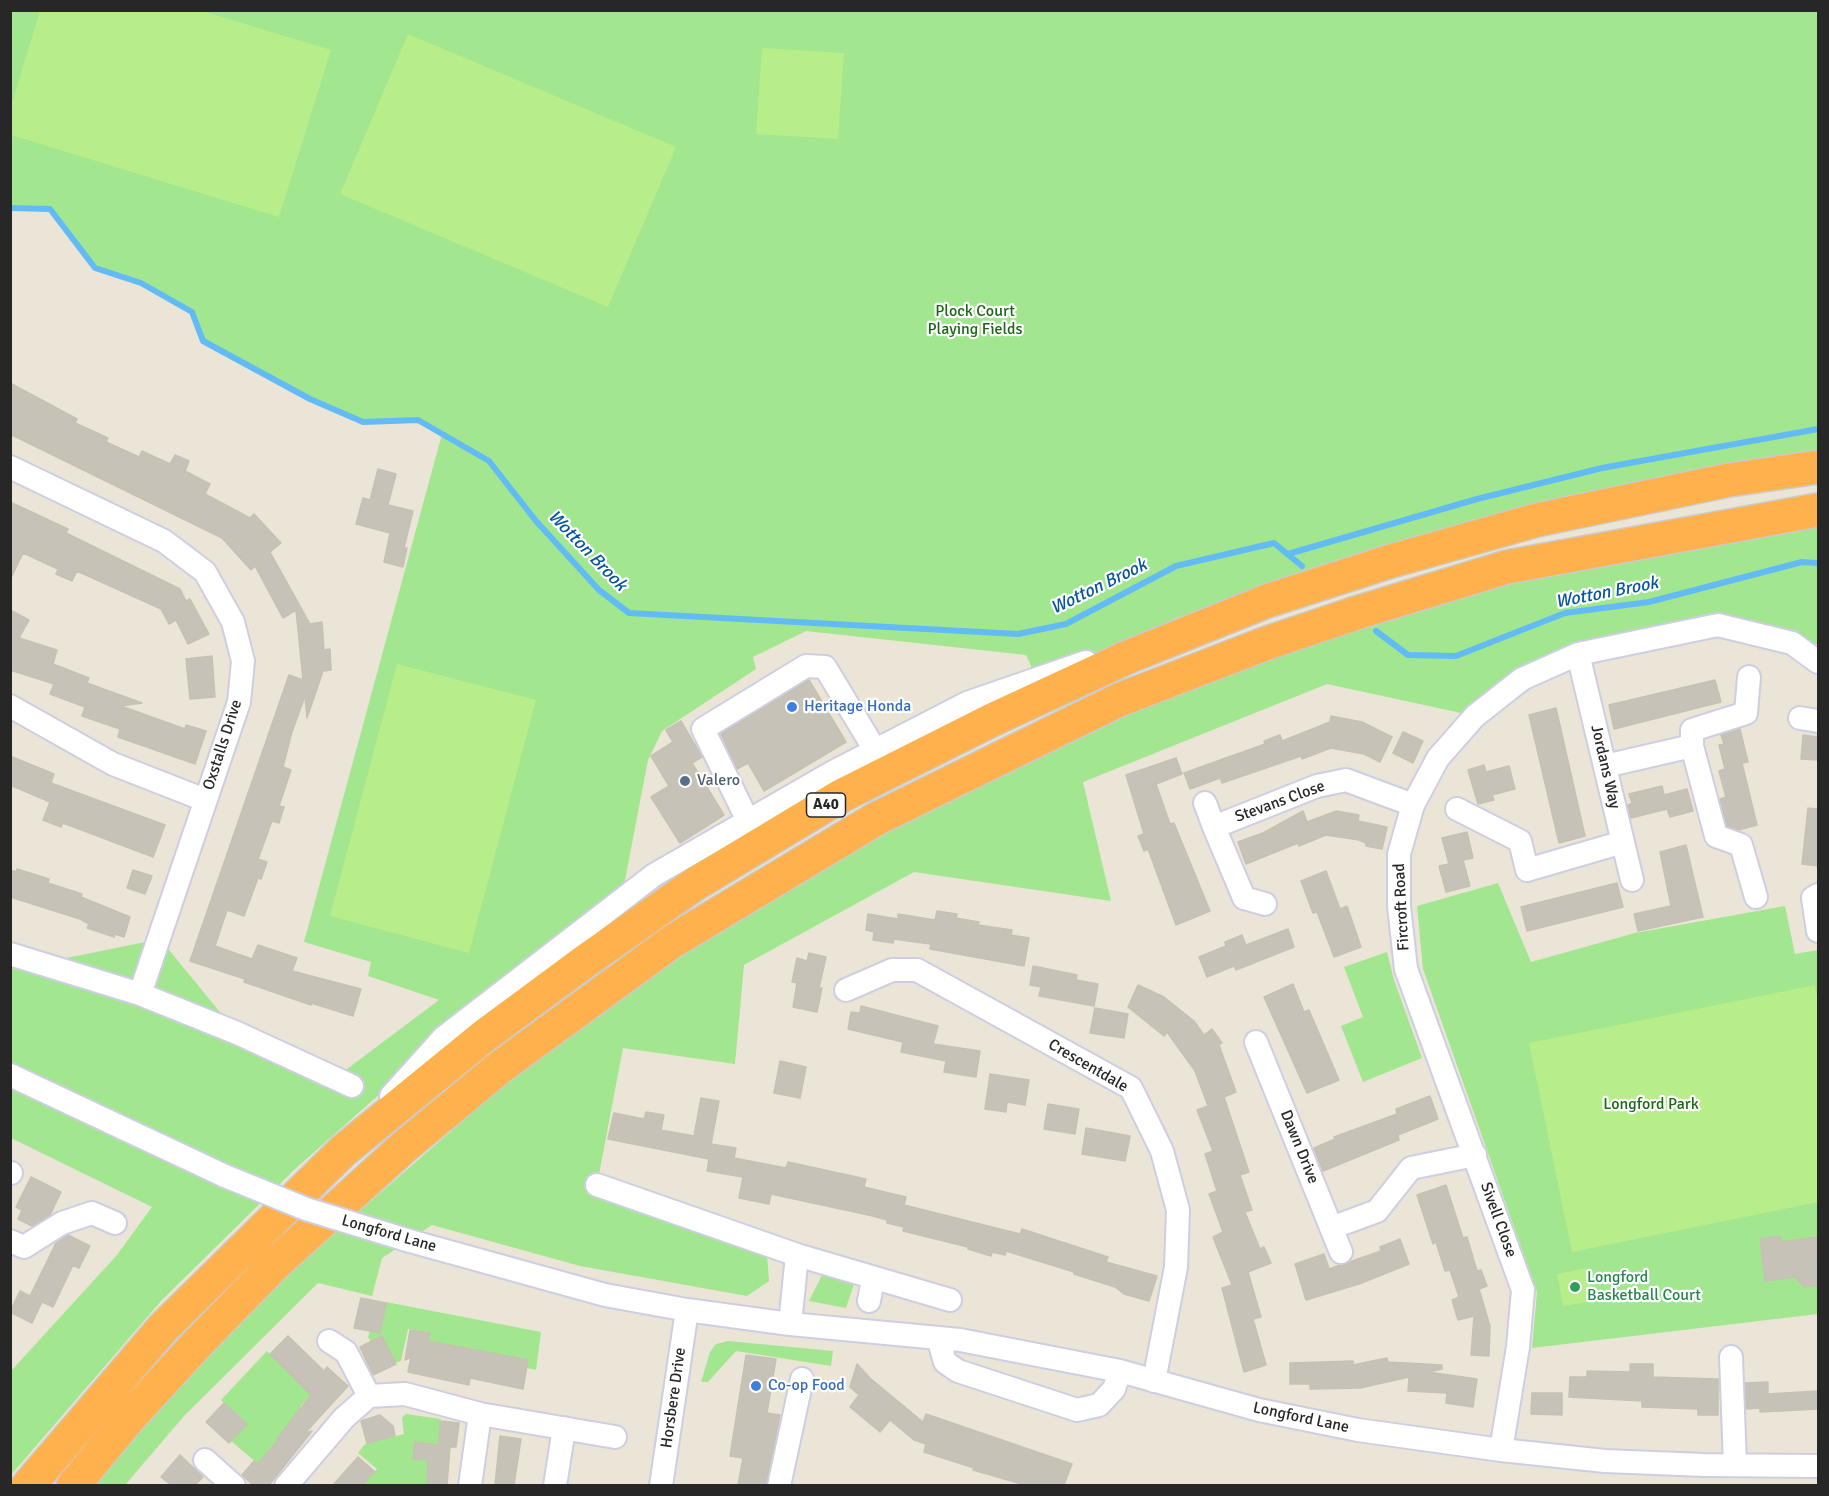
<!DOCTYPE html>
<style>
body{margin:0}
#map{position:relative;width:1829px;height:1496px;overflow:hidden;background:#ebe5d7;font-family:Signika,sans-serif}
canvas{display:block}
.frame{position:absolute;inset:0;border:12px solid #272727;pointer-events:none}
</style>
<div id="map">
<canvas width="1829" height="1496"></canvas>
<div class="frame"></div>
</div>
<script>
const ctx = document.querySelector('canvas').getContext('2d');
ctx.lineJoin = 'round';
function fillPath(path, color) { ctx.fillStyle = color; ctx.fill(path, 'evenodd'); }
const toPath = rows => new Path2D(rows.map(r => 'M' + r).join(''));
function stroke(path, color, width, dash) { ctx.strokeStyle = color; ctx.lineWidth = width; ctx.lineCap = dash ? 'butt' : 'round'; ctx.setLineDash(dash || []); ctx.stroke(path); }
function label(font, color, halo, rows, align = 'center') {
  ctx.font = font + ' Signika,sans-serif'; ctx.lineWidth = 4.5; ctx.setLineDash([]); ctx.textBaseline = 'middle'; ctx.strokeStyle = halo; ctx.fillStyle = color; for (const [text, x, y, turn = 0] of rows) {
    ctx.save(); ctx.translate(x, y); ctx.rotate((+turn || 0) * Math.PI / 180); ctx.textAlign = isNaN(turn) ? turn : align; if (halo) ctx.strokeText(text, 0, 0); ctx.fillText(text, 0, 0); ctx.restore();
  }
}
const green = toPath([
 [11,11,1818,11,1818,467,1427,536,1177,618,1037,679,1026,655,806,631,753,657,756,669,662,731,648,760,621,901,443,1038,294,1170,162,1300,11,1475,11,1371,117,1255,152,1207,11,1138,11,954,42,963,160,939,237,1033,335,1078,439,1000,368,976,371,962,304,942,442,434,418,420,363,422,310,399,203,341,192,312,141,283,95,268,50,209,11,208],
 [1818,510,1818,644,1792,643,1718,625,1578,654,1475,716,1327,684,1083,782,1111,901,914,872,744,965,735,1064,623,1048,597,1185,767,1255,769,1281,747,1296,580,1266,432,1225,382,1258,372,1296,318,1283,184,1416,125,1485,94,1486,156,1412,300,1263,535,1058,677,958,827,864,1013,765,1356,613],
 [1498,883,1531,962,1635,933,1785,906,1795,954,1818,950,1818,1314,1532,1348,1537,1292,1423,969,1417,906],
 [1387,952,1394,980,1422,1058,1363,1082,1341,1026,1363,1017,1344,967],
 [824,1271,855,1281,846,1308,809,1301],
 [386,1302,541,1332,536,1370,527,1368,528,1360,428,1341,429,1333,408,1329,401,1361,395,1363,378,1338,371,1342,368,1337,370,1331,380,1333],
 [728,1341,833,1351,831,1366,736,1351,708,1382,701,1382,710,1352,716,1344],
 [267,1351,281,1365,319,1386,300,1407,302,1410,258,1464,231,1441,247,1424,221,1400],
 [406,1414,441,1419,438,1445,415,1443,413,1459,428,1460,427,1485,362,1485,377,1469,358,1453,365,1444,404,1434,402,1418]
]);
const pitch = toPath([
 [40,11,202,11,331,50,279,217,11,135,11,106],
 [408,34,676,147,608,307,340,194],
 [762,48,844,53,838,139,756,134],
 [397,664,536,700,469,953,330,916],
 [1815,985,1818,1002,1818,1202,1572,1252,1529,1043],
 [1587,1268,1593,1301,1563,1306,1557,1274]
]);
const stream = toPath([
 [10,208,50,209,95,268,141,283,192,312,203,341,310,399,363,422,418,420,489,461,536,521,599,590,629,613,1018,634,1066,624,1176,566,1274,543,1302,566],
 [1288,554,1477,499,1602,468,1818,429],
 [1376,631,1408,655,1456,656,1565,613,1649,602,1802,562,1818,563]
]);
const building = toPath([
 [10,383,77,419,75,423,108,438,106,442,139,457,142,451,170,464,175,455,189,461,185,471,210,484,205,494,250,518,254,514,281,543,270,552,310,624,322,622,324,650,330,649,331,670,323,671,307,718,305,696,292,732,283,767,291,770,279,806,284,807,279,823,272,821,258,859,267,862,261,879,258,878,244,916,227,910,215,946,252,959,258,945,297,958,292,971,361,989,353,1016,311,1003,311,1005,244,982,245,979,190,961,289,675,303,680,296,610,283,618,255,566,251,570,222,538,10,434,10,383],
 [378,469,396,474,388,505,413,511,404,548,407,548,403,567,384,562,390,533,356,524,363,498,370,500,378,469],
 [10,502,68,529,66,533,180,589,186,601,190,599,209,634,188,644,176,620,169,624,161,609,77,571,72,581,56,574,58,569,23,553,10,580,10,502],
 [10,610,29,620,19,638,57,650,53,664,89,678,87,683,142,703,121,706,185,729,186,725,206,731,195,764,118,737,120,729,82,716,85,707,50,694,54,684,10,670,10,610],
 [212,656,215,697,190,699,186,659,212,656],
 [809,680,846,742,764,791,748,763,737,769,721,734,809,680],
 [1715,680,1721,702,1614,729,1609,705,1715,680],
 [1556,708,1585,836,1559,843,1529,715,1556,708],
 [1331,716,1362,722,1392,737,1380,762,1364,754,1331,748,1302,759,1301,756,1222,783,1220,778,1190,789,1184,773,1265,744,1264,741,1280,735,1282,741,1330,722,1331,716],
 [681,721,702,757,692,763,724,815,680,843,651,797,669,786,651,756,673,742,666,730,681,721],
 [1740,729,1748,762,1742,763,1757,825,1739,830,1727,826,1720,799,1726,797,1719,771,1725,769,1719,745,1724,744,1721,735,1740,729],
 [1403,732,1423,741,1413,763,1393,753,1403,732],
 [1803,735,1818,737,1818,760,1801,759,1803,735],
 [10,756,54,774,51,783,165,825,153,857,63,823,61,827,43,820,50,802,10,785,10,756],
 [1176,758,1182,774,1156,784,1170,824,1174,823,1210,911,1176,925,1148,849,1144,851,1138,836,1144,834,1126,775,1176,758],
 [1484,765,1486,772,1509,766,1515,789,1492,795,1494,800,1478,804,1468,770,1484,765],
 [1662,786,1664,795,1687,789,1693,811,1670,817,1667,809,1631,818,1628,805,1632,803,1629,794,1662,786],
 [1808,808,1818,809,1818,866,1802,864,1808,808],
 [1303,811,1307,822,1336,811,1359,815,1358,821,1387,827,1382,849,1366,846,1366,843,1359,840,1326,835,1299,846,1298,843,1246,864,1238,842,1263,833,1303,811],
 [1467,832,1473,858,1463,860,1470,886,1446,892,1439,866,1449,864,1442,838,1467,832],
 [1686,845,1703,917,1638,931,1634,914,1671,906,1660,852,1686,845],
 [17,869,49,879,48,883,82,894,81,897,130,917,124,937,115,934,114,937,87,928,89,924,80,919,10,897,10,870,16,872,17,869],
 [133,870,152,876,145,894,127,888,133,870],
 [1326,871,1340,909,1347,906,1361,947,1334,957,1317,912,1313,913,1301,881,1326,871],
 [1617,883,1623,907,1527,931,1521,907,1617,883],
 [937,911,957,914,956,918,979,922,978,925,1012,930,1011,935,1029,938,1024,966,930,949,931,944,915,942,894,939,893,943,873,940,874,932,866,930,868,914,898,919,898,914,935,920,937,911],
 [1288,929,1294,947,1236,970,1234,966,1207,977,1199,957,1226,946,1225,942,1242,935,1246,945,1288,929],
 [809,953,826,957,819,988,822,988,817,1012,793,1007,797,983,792,982,797,958,807,961,809,953],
 [1033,966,1077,975,1076,980,1098,984,1094,1006,1039,996,1041,987,1030,985,1033,966],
 [1293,984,1304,1012,1309,1010,1339,1080,1307,1093,1264,997,1293,984],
 [1138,985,1164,997,1194,1021,1204,1035,1212,1029,1222,1043,1219,1045,1236,1092,1224,1097,1249,1172,1240,1175,1252,1210,1245,1212,1260,1249,1264,1247,1271,1263,1248,1272,1261,1317,1253,1319,1266,1365,1244,1372,1222,1288,1232,1285,1213,1237,1223,1232,1209,1194,1217,1191,1205,1154,1213,1151,1197,1110,1208,1106,1195,1071,1167,1032,1164,1036,1128,1007,1138,985],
 [861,1006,938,1026,933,1044,980,1051,976,1077,944,1072,946,1061,901,1052,903,1042,848,1029,851,1012,860,1013,861,1006],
 [1095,1008,1128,1014,1124,1038,1090,1033,1095,1008],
 [780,1061,806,1067,800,1098,774,1093,780,1061],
 [990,1074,1029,1080,1025,1105,1007,1102,1006,1112,985,1109,990,1074],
 [1430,1096,1438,1119,1398,1135,1399,1140,1323,1171,1314,1148,1335,1139,1334,1137,1397,1114,1396,1109,1430,1096],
 [701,1098,719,1101,711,1144,736,1148,734,1158,786,1168,788,1162,866,1179,864,1187,906,1197,904,1205,1020,1234,1022,1229,1108,1257,1106,1262,1157,1276,1149,1301,1124,1294,1115,1287,1074,1274,1074,1272,1006,1251,1005,1255,992,1252,991,1256,968,1249,968,1247,903,1231,904,1227,887,1223,887,1220,873,1216,771,1194,769,1204,739,1198,743,1177,707,1171,709,1159,608,1139,614,1113,644,1119,646,1112,664,1115,661,1130,694,1136,701,1098],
 [1048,1104,1079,1109,1075,1134,1044,1129,1048,1104],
 [1086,1128,1130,1136,1125,1161,1082,1154,1086,1128],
 [31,1177,61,1192,50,1215,32,1226,18,1219,22,1210,16,1207,31,1177],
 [1446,1185,1463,1238,1467,1237,1477,1271,1481,1270,1487,1286,1479,1289,1490,1326,1489,1356,1471,1355,1474,1316,1458,1320,1452,1300,1459,1297,1450,1270,1445,1271,1436,1242,1433,1244,1417,1195,1446,1185],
 [68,1235,90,1246,79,1268,73,1265,53,1307,30,1296,56,1243,68,1235],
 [1780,1236,1781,1242,1817,1237,1818,1285,1804,1287,1795,1277,1765,1281,1760,1239,1780,1236],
 [1400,1239,1409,1264,1359,1284,1306,1300,1295,1264,1324,1254,1329,1269,1381,1251,1380,1247,1400,1239],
 [20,1291,42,1302,32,1323,10,1312,20,1291],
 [361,1298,386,1303,380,1333,354,1328,361,1298],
 [410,1330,430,1333,428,1341,528,1360,523,1389,470,1378,469,1385,408,1372,411,1357,405,1360,410,1330],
 [288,1336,324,1371,327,1367,348,1386,305,1433,312,1431,269,1485,253,1485,242,1475,254,1461,258,1464,278,1440,277,1439,311,1395,270,1354,288,1336],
 [382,1336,396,1364,373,1375,360,1347,382,1336],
 [746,1355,776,1359,767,1413,780,1415,766,1485,738,1485,743,1458,730,1456,746,1355],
 [1387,1358,1388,1362,1442,1365,1442,1369,1428,1372,1477,1379,1473,1407,1446,1403,1447,1393,1408,1391,1409,1377,1360,1388,1310,1389,1310,1384,1290,1384,1290,1363,1353,1361,1353,1365,1387,1358],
 [857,1364,871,1379,923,1422,926,1414,1072,1464,1064,1485,1025,1485,973,1470,974,1468,924,1452,926,1444,914,1440,890,1420,880,1432,850,1407,859,1395,850,1387,857,1364],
 [1630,1364,1653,1364,1653,1377,1718,1379,1718,1415,1698,1415,1698,1409,1642,1407,1642,1401,1569,1397,1570,1377,1587,1377,1587,1371,1630,1372,1630,1364],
 [1768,1382,1768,1394,1818,1391,1818,1409,1760,1412,1760,1408,1746,1409,1745,1383,1768,1382],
 [1532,1393,1562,1393,1562,1415,1531,1414,1532,1393],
 [224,1403,247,1424,229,1443,206,1422,224,1403],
 [380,1415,393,1426,395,1436,367,1443,361,1421,380,1415],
 [441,1421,459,1423,456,1447,450,1447,447,1485,427,1485,428,1460,413,1459,415,1442,438,1445,441,1421],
 [500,1436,521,1439,514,1485,495,1485,500,1436],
 [180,1455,203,1477,195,1485,171,1485,161,1477,180,1455],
 [358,1457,375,1472,362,1485,333,1485,358,1457]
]);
const minor = toPath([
 [10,467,164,541,205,572,233,622,243,661,239,702,140,994],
 [1578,654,1632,880],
 [10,706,113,764,205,800],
 [1800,718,1818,721],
 [1692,746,1692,730,1746,713,1749,677],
 [1605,766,1692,746,1716,836,1741,845,1756,897],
 [1205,803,1214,827],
 [1457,809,1520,841,1527,870,1623,842],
 [748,821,703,729,806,666,825,667,875,750],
 [1818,895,1813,898,1818,931],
 [1244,898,1214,827,1317,786,1346,780,1413,805],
 [1244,898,1265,904],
 [10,954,140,994,237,1033,352,1086],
 [846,990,892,970,917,970,1131,1088,1162,1151,1178,1210,1176,1267,1154,1381],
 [1256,1042,1341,1252],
 [10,1075,225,1176],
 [391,1096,443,1038,654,875,833,772,967,703,1086,662],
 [10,1173,11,1173],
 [597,1185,797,1255,950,1300],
 [1331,1228,1377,1211,1411,1168,1475,1155],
 [10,1241,24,1247,62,1223,92,1213,115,1223],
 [410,1241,605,1295,687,1310,790,1324,960,1340,1120,1371,1259,1410,1358,1430,1501,1450,1605,1461,1704,1465,1818,1466],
 [869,1301,873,1279],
 [790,1324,797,1255],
 [938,1338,945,1362,958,1371,1077,1410,1099,1405,1114,1389,1120,1371],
 [329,1341,346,1352,369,1396],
 [1731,1357,1735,1465],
 [1501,1450,1518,1347,1523,1290,1406,969,1399,906,1399,854,1413,805,1438,758,1475,716,1522,679,1578,654,1718,625,1792,643,1818,662],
 [205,1460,234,1486],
 [286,1486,344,1418,369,1396,405,1394,480,1414,615,1437],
 [470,1486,480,1414],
 [555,1486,564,1428],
 [661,1486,687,1310],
 [779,1486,802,1379]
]);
const highway = toPath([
 [28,1486,163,1328,343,1151,484,1036,584,962,695,884,841,796,992,720,1128,657,1267,601,1388,562,1537,520,1729,480,1818,467],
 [73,1486,130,1417,198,1343,274,1265,405,1146,499,1068,673,941,876,819,1119,700,1267,643,1356,613,1507,567,1818,510]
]);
const minorBridge = toPath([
 [225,1176,306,1209,410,1241]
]);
const markers = [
 [792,707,6,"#3f7fe0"],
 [685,781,6,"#5c6f8a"],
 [1575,1287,6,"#2e9e5b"],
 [756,1386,6,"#3f7fe0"]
];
const shields = [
 [826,805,39]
];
const shieldNames = [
 ["A40",826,805]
];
const parkNames = [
 ["Plock Court",975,312],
 ["Playing Fields",975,330],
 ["Longford Park",1651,1105]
];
const shopNames = [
 ["Heritage Honda",804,707],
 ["Co-op Food",768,1386]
];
const streetNames = [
 ["Oxstalls Drive",223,745,-72],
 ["Jordans Way",1605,767,77],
 ["Stevans Close",1280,802,-20],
 ["Fircroft Road",1402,907,-93],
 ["Crescentdale",1088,1066,30],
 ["Dawn Drive",1299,1147,68],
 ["Sivell Close",1498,1220,70],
 ["Longford Lane",389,1234,16],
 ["Horsbere Drive",674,1398,-82],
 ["Longford Lane",1301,1418,12]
];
const serviceNames = [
 ["Valero",697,781]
];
const leisureNames = [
 ["Longford",1587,1278],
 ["Basketball Court",1587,1296]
];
const waterNames = [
 ["Wotton Brook",587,551,46],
 ["Wotton Brook",1099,587,-26],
 ["Wotton Brook",1607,593,-11]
];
fillPath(green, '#a2e68f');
fillPath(pitch, '#b7ee8a');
stroke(stream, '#62bbf5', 6);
fillPath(building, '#c6c2b7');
stroke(building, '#c6c1b1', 1.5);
stroke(minor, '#cdcee2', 26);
stroke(highway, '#cbcbcb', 36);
stroke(minor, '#fff', 22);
stroke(highway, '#ffb14e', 33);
stroke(minorBridge, '#cdcee2', 26, []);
stroke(minorBridge, '#fff', 22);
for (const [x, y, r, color] of markers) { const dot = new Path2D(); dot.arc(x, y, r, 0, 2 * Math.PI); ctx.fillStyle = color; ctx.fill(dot); stroke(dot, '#fff', 2); }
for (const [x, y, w] of shields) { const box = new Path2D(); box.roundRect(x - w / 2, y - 12, w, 24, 4.5); ctx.fillStyle = '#fff'; ctx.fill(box); stroke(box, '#272727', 1.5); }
label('bold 15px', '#272727', null, shieldNames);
label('16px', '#1b6715', '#fff', parkNames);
label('16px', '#366cbe', '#fff', shopNames, 'left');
label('16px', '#272727', '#fff', streetNames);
label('16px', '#4e5e75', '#fff', serviceNames, 'left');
label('16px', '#27864d', '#fff', leisureNames, 'left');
label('italic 18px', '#05559d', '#fff', waterNames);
</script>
